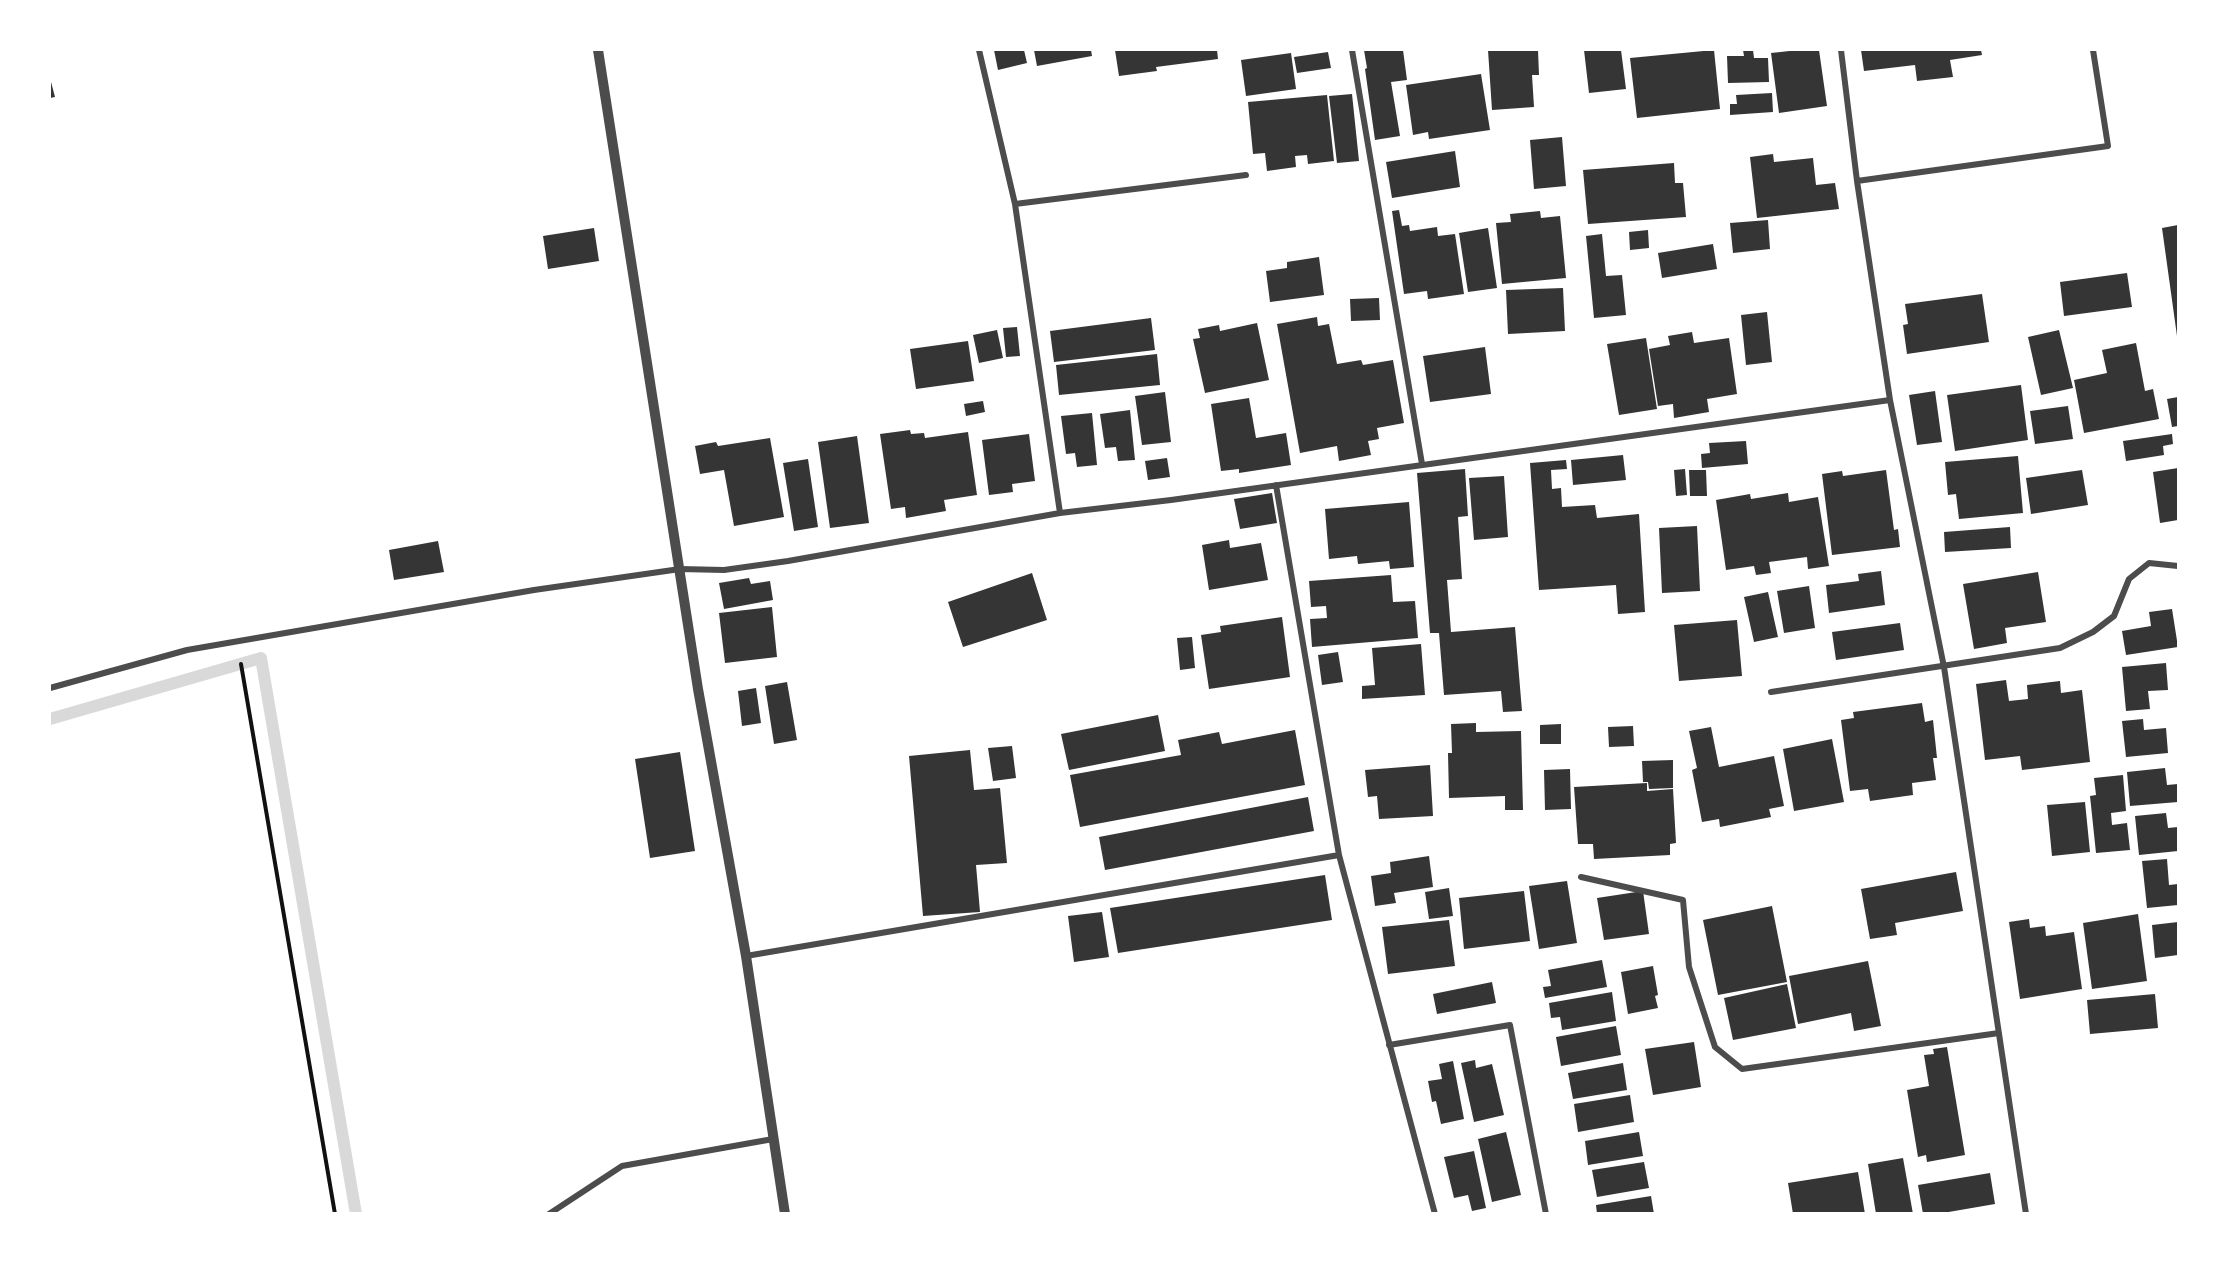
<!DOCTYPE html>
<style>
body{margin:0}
#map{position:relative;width:2228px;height:1263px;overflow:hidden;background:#fff;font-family:Lora,serif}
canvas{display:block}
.frame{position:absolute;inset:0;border:51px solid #fff;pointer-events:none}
</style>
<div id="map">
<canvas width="2228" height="1263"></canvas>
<div class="frame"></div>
</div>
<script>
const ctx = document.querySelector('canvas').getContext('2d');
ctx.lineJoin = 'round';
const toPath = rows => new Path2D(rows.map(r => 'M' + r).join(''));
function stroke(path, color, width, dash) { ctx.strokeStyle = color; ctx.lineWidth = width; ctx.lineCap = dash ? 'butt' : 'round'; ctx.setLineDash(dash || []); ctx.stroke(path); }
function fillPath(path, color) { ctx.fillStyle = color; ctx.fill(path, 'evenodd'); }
const stream = toPath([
 [50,719,261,658,356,1214]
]);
const building = toPath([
 [994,50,1024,50,1027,63,998,70],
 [1034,50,1091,50,1092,56,1037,66],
 [1115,50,1217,50,1218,59,1156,67,1157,71,1119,76],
 [1364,50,1403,50,1407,80,1391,82,1400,136,1375,140,1365,69,1367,68],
 [1488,50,1538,50,1539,75,1532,75,1534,107,1492,110],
 [1584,50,1621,50,1626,89,1589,93],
 [1714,50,1720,109,1637,118,1630,58],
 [1743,50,1753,50,1754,58,1768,58,1769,82,1728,83,1727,56,1744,56],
 [1799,50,1819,50,1827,106,1779,113,1771,53],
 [1861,50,1981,50,1982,55,1950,60,1953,77,1917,81,1915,65,1864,71],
 [1328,52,1331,68,1297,73,1294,57],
 [1291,53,1296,89,1246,96,1241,60],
 [1481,74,1490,130,1429,139,1428,132,1413,135,1406,85],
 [50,78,55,97,50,98],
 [1772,93,1773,112,1730,115,1730,104,1737,104,1736,95],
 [1352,94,1359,161,1337,163,1329,96],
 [1327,95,1334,161,1308,164,1307,155,1295,156,1296,167,1267,171,1265,153,1253,154,1248,102],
 [1562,137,1566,186,1534,189,1530,140],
 [1455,151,1460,187,1392,198,1386,162],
 [1773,154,1774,162,1813,158,1816,185,1835,183,1839,209,1757,218,1750,157],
 [1674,163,1675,183,1683,183,1686,217,1588,224,1583,170],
 [1399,210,1402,226,1409,225,1410,231,1437,227,1438,236,1455,234,1464,294,1428,299,1427,291,1404,294,1392,211],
 [1540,211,1541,218,1560,216,1566,278,1502,284,1496,223,1511,222,1510,214],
 [1768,220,1770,249,1733,253,1730,223],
 [2178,225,2178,336,2177,336,2162,228],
 [594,228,599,261,548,269,543,236],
 [1488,228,1497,288,1468,292,1459,233],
 [1648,230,1649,248,1630,250,1629,232],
 [1602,234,1606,276,1622,275,1626,315,1594,318,1586,236],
 [1713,244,1717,269,1662,278,1658,253],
 [1319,257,1324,295,1270,302,1266,271,1287,268,1287,262],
 [2127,273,2132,307,2064,316,2060,282],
 [1563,288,1565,331,1508,334,1506,290],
 [1982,294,1989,342,1907,354,1903,325,1908,324,1905,304],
 [1379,298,1380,320,1351,321,1350,299],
 [1767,312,1772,362,1746,365,1741,315],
 [1317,317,1318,326,1329,324,1337,364,1361,360,1363,365,1393,360,1404,423,1377,428,1379,439,1368,441,1371,455,1339,461,1337,446,1300,453,1277,324],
 [1151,318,1155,350,1054,362,1050,331],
 [1257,323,1269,380,1205,393,1193,339,1200,338,1198,329,1219,325,1220,331],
 [1017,327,1020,356,1006,357,1003,328],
 [997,330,1003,358,979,363,973,335],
 [2059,330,2073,388,2041,395,2028,337],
 [1692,332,1694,343,1729,338,1737,394,1707,399,1709,412,1674,418,1673,404,1658,406,1649,349,1670,345,1668,336],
 [1646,338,1657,409,1619,415,1607,344],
 [968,341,974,381,916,389,910,349],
 [2136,343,2145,391,2153,389,2159,419,2084,433,2074,380,2107,373,2102,350],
 [1485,347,1491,394,1430,402,1423,356],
 [1157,354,1160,385,1059,395,1056,365],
 [2021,385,2028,440,1955,451,1947,395],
 [1935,391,1942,442,1917,445,1909,395],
 [1165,392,1171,442,1142,445,1135,396],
 [2178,397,2178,426,2172,427,2167,399],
 [1249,398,1256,438,1286,433,1291,465,1239,473,1239,469,1221,471,1211,404],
 [983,401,985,412,966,416,964,404],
 [2068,406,2073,439,2035,444,2030,411],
 [1130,410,1135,460,1118,461,1116,447,1105,448,1100,414],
 [1092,413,1097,465,1077,467,1075,453,1066,454,1061,416],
 [910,430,911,434,924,433,925,438,968,432,977,495,944,500,946,511,906,518,905,507,891,509,880,434],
 [1029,434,1035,481,1012,484,1013,492,989,495,982,440],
 [2172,434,2173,444,2163,446,2164,455,2126,461,2123,441],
 [857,436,869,523,830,528,818,442],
 [770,438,784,517,734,526,724,470,700,474,695,446,716,442,718,446],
 [1746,441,1748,464,1702,468,1701,454,1710,453,1709,443],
 [1623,455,1626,480,1573,485,1571,460],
 [2018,456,2023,513,1959,519,1956,494,1948,495,1945,462],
 [1167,458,1170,477,1148,480,1145,461],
 [808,459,818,527,794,531,783,463],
 [1566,460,1567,469,1551,470,1552,489,1561,488,1562,507,1595,505,1597,518,1639,514,1645,612,1618,614,1616,585,1539,590,1530,463],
 [2178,468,2178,520,2160,523,2153,472],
 [1465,469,1468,516,1458,517,1462,579,1447,580,1451,632,1515,627,1522,711,1503,712,1501,691,1444,695,1439,633,1430,633,1417,473],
 [1685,469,1687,495,1676,496,1674,470],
 [1689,470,1706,470,1707,496,1690,496],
 [1886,470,1894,530,1898,529,1900,547,1832,555,1822,474,1842,471,1843,476],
 [2082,470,2088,505,2031,514,2026,478],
 [1504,476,1508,537,1474,540,1469,478],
 [1272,493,1277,523,1240,529,1234,499],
 [1788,493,1789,502,1818,497,1829,566,1808,569,1807,557,1769,562,1771,573,1756,575,1754,566,1726,570,1716,500,1750,494,1751,499],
 [1409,502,1414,567,1390,569,1389,561,1358,564,1357,556,1329,559,1325,509],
 [1697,526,1700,591,1662,593,1659,528],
 [2010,527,2011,548,1945,552,1944,532],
 [1229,540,1230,548,1261,543,1268,580,1209,590,1202,545],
 [438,541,444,572,394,580,389,550],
 [1881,571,1885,605,1829,613,1826,585,1859,581,1858,574],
 [2038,572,2046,622,2005,628,2007,643,1974,649,1963,584],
 [1032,573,1047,620,963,647,948,602],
 [1391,575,1393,602,1415,601,1418,638,1312,647,1310,619,1327,618,1326,606,1311,607,1309,581],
 [749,578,751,584,770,581,773,600,724,609,719,583],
 [1809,586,1815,628,1784,633,1777,591],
 [1768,592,1778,637,1754,642,1744,597],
 [772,607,777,657,725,663,719,613],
 [2172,609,2178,647,2126,655,2122,631,2151,626,2149,612],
 [1282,617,1290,677,1209,689,1201,635,1221,632,1220,626],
 [1737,620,1742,676,1679,681,1674,625],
 [1900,623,1904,650,1836,660,1832,632],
 [1192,637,1195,668,1180,670,1177,638],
 [1421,644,1425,695,1362,699,1362,686,1375,685,1372,648],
 [1338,652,1343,682,1322,685,1318,655],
 [2166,663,2168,690,2148,691,2150,709,2126,711,2122,667],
 [2006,680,2009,701,2028,699,2027,685,2060,681,2061,693,2082,690,2090,762,2022,770,2020,756,1985,760,1976,684],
 [787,682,797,740,774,744,765,686],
 [756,688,761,723,742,726,738,691],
 [1922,703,1925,722,1933,720,1937,758,1933,758,1936,780,1912,783,1913,795,1870,801,1868,789,1850,791,1841,720,1854,718,1853,712],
 [1158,715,1165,751,1069,770,1061,734],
 [2143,719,2144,730,2166,728,2168,753,2126,757,2122,721],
 [1476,723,1476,732,1521,731,1523,810,1505,810,1505,796,1449,798,1448,753,1452,753,1451,724],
 [1561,724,1561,744,1540,744,1540,725],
 [1633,726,1634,746,1609,747,1608,727],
 [1711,727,1719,767,1774,756,1784,806,1769,809,1771,817,1720,827,1719,819,1702,822,1692,770,1697,768,1689,731],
 [1295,730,1305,785,1080,827,1070,775,1181,755,1178,740,1219,732,1222,744],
 [1832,739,1844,802,1794,811,1783,749],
 [1012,746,1016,778,993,781,988,748],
 [970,750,974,790,1000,788,1007,863,976,865,980,912,923,916,909,756],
 [680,752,695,851,650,858,635,759],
 [1673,760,1673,788,1649,789,1648,782,1643,782,1642,761],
 [1430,765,1433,816,1379,819,1377,796,1368,797,1365,770],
 [2165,768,2167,785,2178,784,2178,802,2130,806,2127,772],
 [1570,769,1571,809,1545,810,1544,770],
 [2123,775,2126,811,2111,813,2112,825,2127,823,2130,850,2096,853,2090,796,2096,795,2094,778],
 [1647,783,1647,791,1673,789,1676,843,1670,844,1670,855,1594,859,1593,844,1578,844,1574,787],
 [1308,797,1314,831,1105,870,1099,837],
 [2085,802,2090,852,2052,856,2047,805],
 [2166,813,2168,828,2178,827,2178,851,2139,855,2135,816],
 [1429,856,1433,887,1394,893,1396,903,1375,906,1371,876,1391,873,1390,862],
 [2167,859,2169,885,2178,884,2178,905,2147,908,2142,861],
 [1956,872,1963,911,1895,923,1897,935,1870,939,1861,889],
 [1325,875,1332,920,1118,953,1110,908],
 [1567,881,1577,943,1539,949,1529,886],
 [1449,888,1453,916,1429,919,1425,892],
 [1524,891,1530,941,1464,949,1459,898],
 [1643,891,1649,934,1604,940,1597,898],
 [1772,906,1787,982,1718,995,1703,920],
 [1102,912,1109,957,1074,962,1068,916],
 [2138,914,2147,981,2092,989,2083,923],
 [2029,919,2030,928,2045,926,2046,936,2074,932,2082,989,2020,999,2009,922],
 [1449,920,1455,966,1388,974,1382,927],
 [2178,922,2178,955,2155,958,2152,925],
 [1602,960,1607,987,1545,998,1543,987,1551,986,1548,970],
 [1868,961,1881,1026,1854,1031,1851,1013,1798,1024,1789,976],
 [1653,966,1658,995,1655,996,1658,1008,1628,1014,1621,972],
 [1492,982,1496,1003,1437,1014,1433,994],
 [1787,984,1796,1028,1733,1040,1724,998],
 [1612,992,1616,1021,1562,1030,1560,1017,1551,1018,1549,1003],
 [2155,994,2158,1028,2090,1034,2087,1000],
 [1616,1026,1621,1055,1561,1066,1556,1037],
 [1694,1042,1701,1087,1653,1095,1645,1049],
 [1947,1047,1965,1155,1927,1162,1926,1155,1918,1157,1907,1090,1929,1086,1924,1055,1934,1054,1933,1049],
 [1475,1060,1476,1068,1492,1064,1504,1115,1474,1122,1461,1063],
 [1453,1061,1464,1119,1441,1124,1436,1101,1432,1102,1428,1081,1442,1079,1439,1064],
 [1623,1063,1627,1090,1573,1099,1568,1073],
 [1630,1095,1634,1122,1578,1132,1574,1104],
 [1506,1132,1521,1195,1492,1202,1478,1139],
 [1639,1132,1643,1156,1588,1165,1585,1141],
 [1474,1151,1486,1208,1472,1211,1468,1195,1454,1198,1444,1157],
 [1903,1158,1913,1214,1876,1214,1868,1164],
 [1644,1162,1649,1188,1597,1197,1592,1170],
 [1858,1172,1865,1214,1793,1214,1788,1183],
 [1990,1173,1995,1204,1937,1214,1923,1214,1918,1185],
 [1651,1196,1654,1214,1597,1214,1596,1205]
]);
const path = toPath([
 [241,664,335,1214]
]);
const minor = toPath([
 [979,50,1015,204,1060,513],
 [1352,50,1422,464],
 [1841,50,1857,181,1890,400,1944,667,2026,1214],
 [1857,181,2108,146,2093,50],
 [1015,204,1246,175],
 [1276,485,1339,855,1435,1214],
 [50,688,187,650,534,590,680,569,724,570,788,561,1060,513,1171,500,1890,400],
 [1771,692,2060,648,2093,632,2114,616,2129,579,2149,563,2178,566],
 [1581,877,1683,900,1689,967,1715,1047,1742,1069,1999,1033],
 [746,956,1339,855],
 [1389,1045,1510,1025,1546,1214],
 [549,1214,622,1166,773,1139]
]);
const tertiary = toPath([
 [598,50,698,689,746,956,785,1214]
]);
stroke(stream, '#d9d9d9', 12);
fillPath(building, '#353535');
stroke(path, '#111', 4);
stroke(minor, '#4c4c4c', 6);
stroke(tertiary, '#4c4c4c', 10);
</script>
